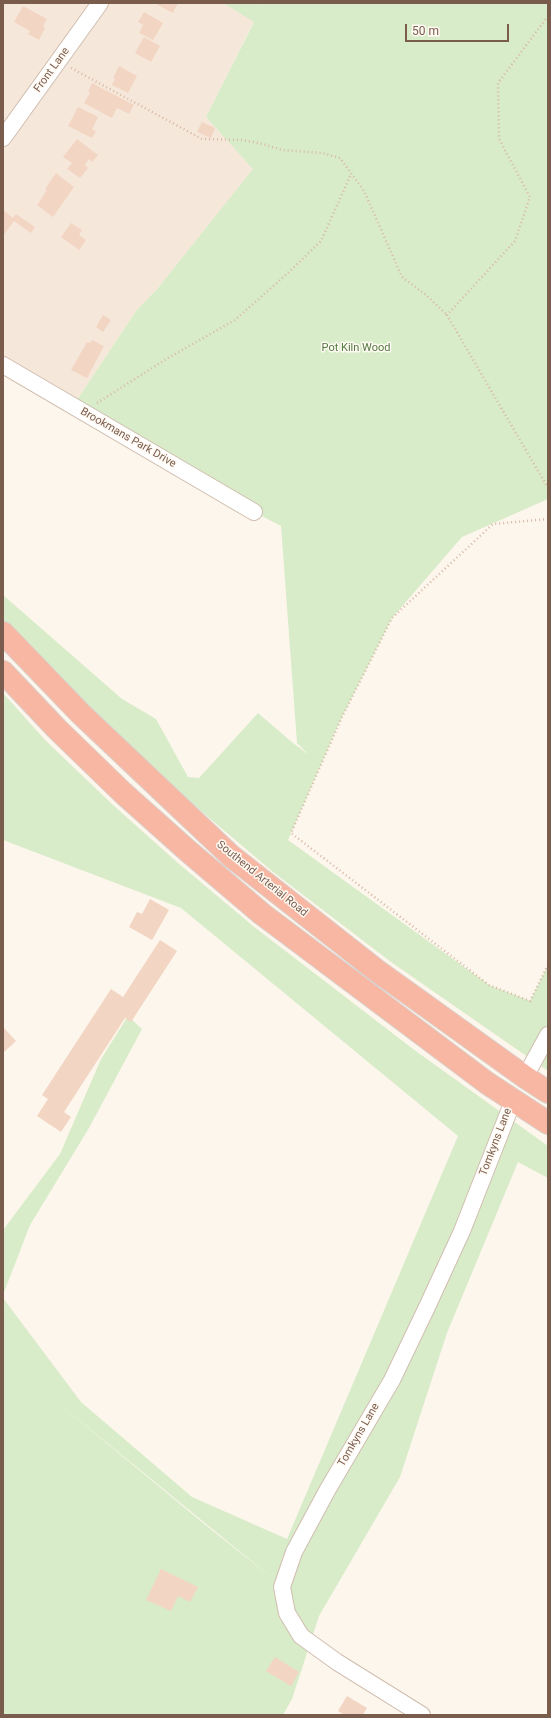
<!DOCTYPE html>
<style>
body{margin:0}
#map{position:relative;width:551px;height:1718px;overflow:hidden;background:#fdf6ec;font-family:Roboto,sans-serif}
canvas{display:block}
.frame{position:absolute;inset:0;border:4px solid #7a5c4d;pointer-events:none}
.scale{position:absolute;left:405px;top:24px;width:104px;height:18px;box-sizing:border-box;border:2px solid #7a5c4d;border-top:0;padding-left:5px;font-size:12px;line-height:14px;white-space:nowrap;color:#7a5c4d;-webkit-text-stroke:3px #fffaf3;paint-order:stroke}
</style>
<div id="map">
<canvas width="551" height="1718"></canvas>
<div class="frame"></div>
<div class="scale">50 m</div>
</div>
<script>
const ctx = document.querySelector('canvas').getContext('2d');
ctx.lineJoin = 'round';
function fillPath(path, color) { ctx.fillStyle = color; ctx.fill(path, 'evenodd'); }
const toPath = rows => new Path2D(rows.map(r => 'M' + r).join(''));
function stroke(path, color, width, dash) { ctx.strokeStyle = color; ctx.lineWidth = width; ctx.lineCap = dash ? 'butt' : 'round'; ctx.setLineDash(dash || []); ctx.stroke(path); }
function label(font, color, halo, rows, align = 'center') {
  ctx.font = font + ' Roboto,sans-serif'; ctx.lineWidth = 3; ctx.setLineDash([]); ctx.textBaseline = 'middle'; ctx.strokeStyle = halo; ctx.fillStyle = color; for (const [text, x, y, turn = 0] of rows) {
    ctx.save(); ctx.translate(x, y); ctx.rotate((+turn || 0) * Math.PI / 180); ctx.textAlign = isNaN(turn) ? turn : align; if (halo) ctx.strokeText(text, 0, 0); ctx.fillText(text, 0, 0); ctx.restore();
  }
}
const residential = toPath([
 [3,3,263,3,206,117,254,169,158,288,136,311,75,403,3,358]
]);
const green = toPath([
 [223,3,258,3,262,5,263,3,543,3,548,5,548,499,462,537,392,618,339,723,288,840,489,985,530,1001,548,965,548,1071,391,962,273,872,141,760,3,623,3,595,122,699,156,719,188,777,199,778,258,713,293,743,309,755,297,743,281,526,254,512,75,403,136,311,158,288,253,169,206,117,254,22],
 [3,693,46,741,113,805,178,863,253,926,413,1049,548,1146,548,1178,518,1162,447,1333,400,1477,319,1616,292,1699,283,1715,3,1715,3,1298,81,1402,192,1497,287,1539,458,1136,181,908,3,840],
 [51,1397,277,1582,203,1523],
 [128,1016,142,1029,89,1128,30,1225,3,1295,3,1230,60,1154,101,1059]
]);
const building = toPath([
 [154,3,178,3,173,13],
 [23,6,47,19,43,27,45,28,39,40,28,34,30,31,14,22],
 [144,12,163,23,153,40,139,33,143,25,138,22],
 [144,37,160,46,151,62,135,53],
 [119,66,137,76,128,93,112,85,115,79,113,78],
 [92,83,134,105,129,114,117,108,112,118,84,103,90,93,88,92],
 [78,107,98,117,92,130,96,131,92,138,68,126],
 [202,122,215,128,211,138,197,132],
 [77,139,98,155,92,162,89,159,85,165,88,168,80,178,67,169,72,163,63,157],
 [56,173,74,187,53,217,37,205,47,190,45,189],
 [3,210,13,218,16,214,35,227,31,233,14,221,3,236],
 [71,223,82,230,79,235,86,240,79,250,61,237],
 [103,315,111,320,103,332,96,327],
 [92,340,104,346,87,378,71,370,87,342,90,343],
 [150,899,169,910,152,940,129,927,137,912,142,914],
 [160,940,177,951,131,1022,125,1018,64,1112,71,1117,61,1132,37,1116,48,1099,42,1095,111,989,123,997],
 [3,1027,16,1041,3,1053],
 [161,1569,198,1587,190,1602,178,1596,171,1611,146,1600],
 [275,1657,299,1672,291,1686,266,1671],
 [347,1696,367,1708,363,1715,344,1715,338,1711]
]);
const path = toPath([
 [548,16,498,83,499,139,530,197,515,241,447,315,548,488],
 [71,68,202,139,242,140,263,144,282,150,322,153,340,158,364,191,402,277,426,295,447,315],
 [97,403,168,358,235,320,288,273,321,241,351,174],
 [548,519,493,524,392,618,342,717,291,833,489,985,530,1001,548,965]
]);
const minor = toPath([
 [3,138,100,3],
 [3,365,254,512],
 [525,1077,548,1035],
 [422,1715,337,1662,301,1636,287,1613,282,1587,294,1552,328,1489,392,1380,427,1307,462,1231,513,1101]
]);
const highway = toPath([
 [3,633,81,714,231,856,376,970,525,1077,548,1092],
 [3,672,57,729,123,793,188,851,262,914,487,1083,548,1123]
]);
const streetNames = [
 ["Front Lane",52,70,-54],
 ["Brookmans Park Drive",128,438,30],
 ["Southend Arterial Road",262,879,39],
 ["Tomkyns Lane",496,1142,-69],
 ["Tomkyns Lane",359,1435,-60]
];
const parkNames = [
 ["Pot Kiln Wood",356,348]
];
fillPath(residential, '#f5e8da');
fillPath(green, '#d8ecc9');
fillPath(building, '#f3d5c3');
stroke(minor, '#d1beb0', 18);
stroke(highway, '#dad1cd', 24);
stroke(path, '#d9b8a5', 2.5, [1, 3]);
stroke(minor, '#fff', 16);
stroke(highway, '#f7b7a3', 22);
label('11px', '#7a5c4d', '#fffaf3', streetNames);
label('11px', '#537a41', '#fffaf3', parkNames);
</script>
